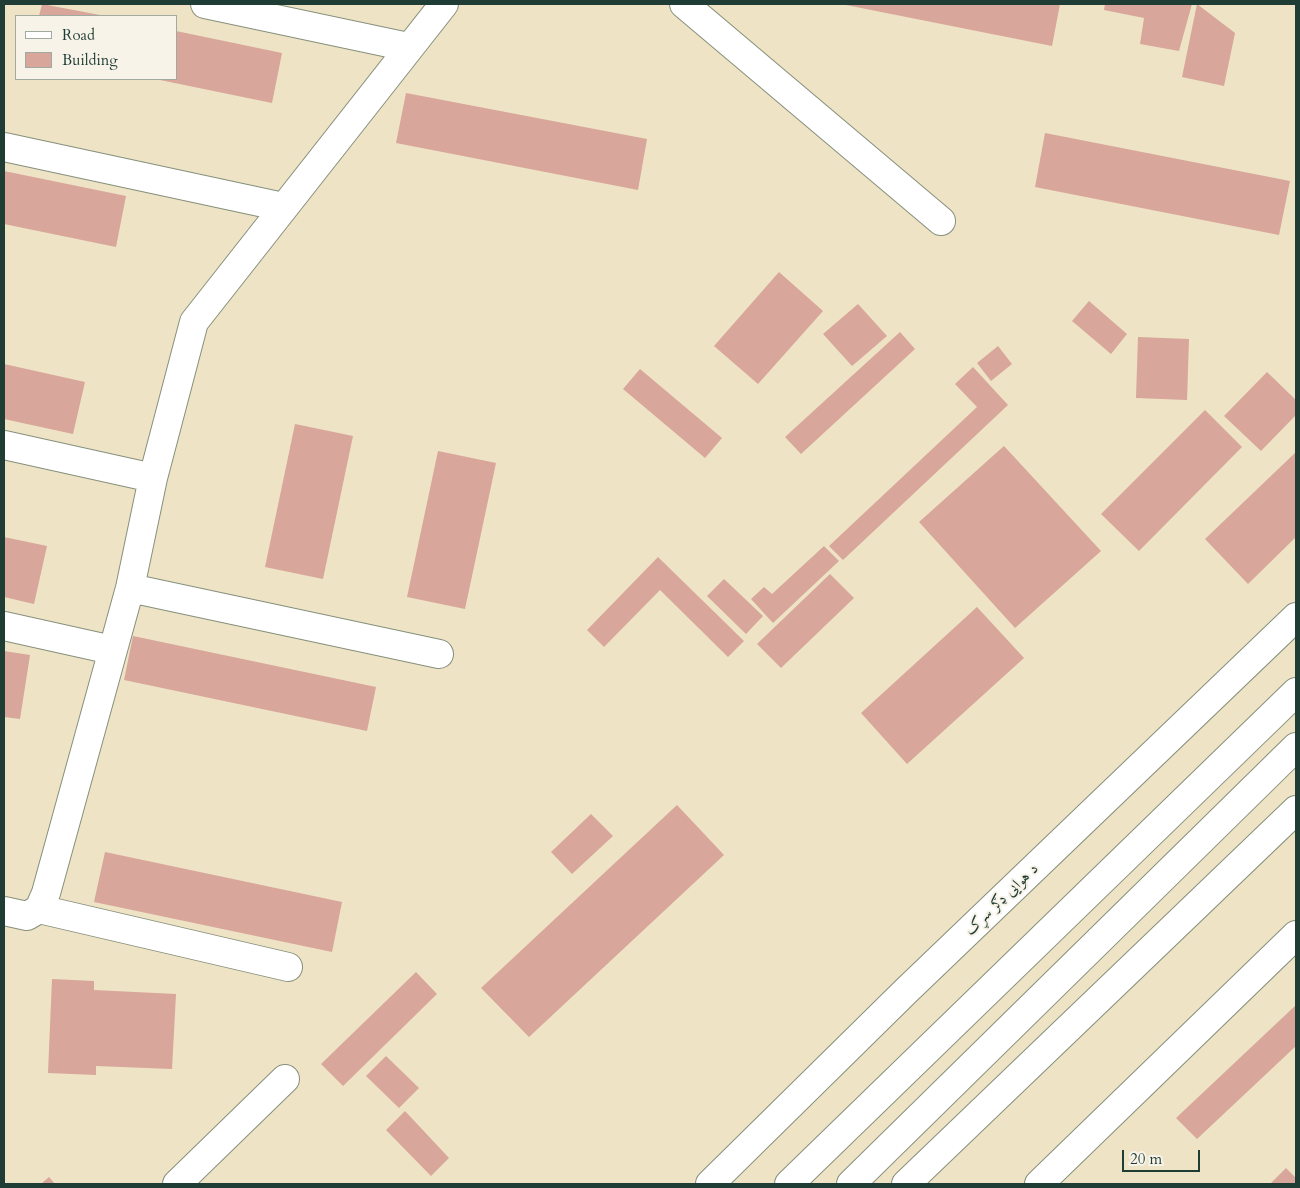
<!DOCTYPE html>
<meta charset="utf-8">
<style>
body{margin:0}
#map{position:relative;width:1300px;height:1188px;overflow:hidden;background:#eee3c5;font-family:Cardo,serif}
canvas{display:block}
.frame{position:absolute;inset:0;border:5px solid #1f3d34;pointer-events:none}
.legend{position:absolute;left:15px;top:15px;width:162px;height:65px;box-sizing:border-box;background:#f7f3e8;border:1px solid #a1aaa0;margin:0;padding:6px 9px;list-style:none;font-size:15px;color:#1f3d34}
.legend li{display:flex;align-items:center;gap:10px;height:25px}
.legend b{width:25px;border:1px solid #a1aaa0}
.scale{position:absolute;left:1122px;top:1150px;width:78px;height:22px;box-sizing:border-box;border:2px solid #1f3d34;border-top:0;padding-left:6px;font-size:15px;line-height:18px;white-space:nowrap;color:#1f3d34;-webkit-text-stroke:4px #f7f3e8;paint-order:stroke}
</style>
<div id="map">
<canvas width="1300" height="1188"></canvas>
<div class="frame"></div>
<ul class="legend">
<li><b style="height:6px;background:#fff"></b>Road</li>
<li><b style="height:14px;background:#d8a69a"></b>Building</li>
</ul>
<div class="scale">20 m</div>
</div>
<script>
const ctx = document.querySelector('canvas').getContext('2d');
ctx.lineJoin = 'round';
function fillPath(path, color) { ctx.fillStyle = color; ctx.fill(path, 'evenodd'); }
const toPath = rows => new Path2D(rows.map(r => 'M' + r).join(''));
function stroke(path, color, width, dash) { ctx.strokeStyle = color; ctx.lineWidth = width; ctx.lineCap = dash ? 'butt' : 'round'; ctx.setLineDash(dash || []); ctx.stroke(path); }
function label(font, color, halo, rows, align = 'center') {
  ctx.font = font + ' Cardo,Amiri,serif'; ctx.lineWidth = 4; ctx.setLineDash([]); ctx.textBaseline = 'middle'; ctx.strokeStyle = halo; ctx.fillStyle = color; for (const [text, x, y, turn = 0] of rows) {
    ctx.save(); ctx.translate(x, y); ctx.rotate((+turn || 0) * Math.PI / 180); ctx.textAlign = isNaN(turn) ? turn : align; if (halo) ctx.strokeText(text, 0, 0); ctx.fillText(text, 0, 0); ctx.restore();
  }
}
const building = toPath([
 [42,4,100,15,100,16,39,16],
 [841,4,1060,4,1052,46],
 [1105,4,1192,4,1179,51,1140,44,1144,18,1104,10],
 [1197,4,1235,33,1224,86,1182,77],
 [176,31,282,53,272,103,160,80,176,79],
 [406,93,647,139,638,190,396,143],
 [1045,133,1290,181,1279,235,1035,187],
 [4,171,126,196,116,247,4,224],
 [779,272,823,311,758,384,714,346],
 [1089,301,1127,334,1111,354,1072,321],
 [858,304,887,336,852,366,823,334],
 [900,332,915,349,801,454,785,437],
 [1138,337,1189,339,1187,400,1136,398],
 [998,346,1012,364,991,381,977,363],
 [4,364,85,382,73,434,4,419],
 [973,367,1008,405,843,560,829,546,977,407,955,384],
 [640,369,722,438,705,458,623,389],
 [1267,372,1296,400,1296,415,1261,451,1224,416],
 [1205,410,1242,447,1139,551,1101,514],
 [295,424,353,436,323,579,265,567],
 [1004,446,1101,551,1015,628,919,522],
 [438,451,496,463,465,609,407,597],
 [1296,452,1296,537,1248,584,1205,539],
 [4,537,47,546,34,604,4,597],
 [824,546,839,561,773,623,751,599,764,587,772,594],
 [658,557,744,641,728,657,660,590,604,647,587,630],
 [830,574,854,598,781,668,757,644],
 [724,579,763,616,746,634,707,596],
 [977,607,1024,658,907,764,861,713],
 [133,636,376,687,367,731,124,680],
 [4,651,30,655,20,719,4,717],
 [677,805,724,855,529,1037,481,988],
 [591,814,613,836,572,874,551,852],
 [105,852,342,902,332,952,94,902],
 [416,972,437,994,343,1086,321,1064],
 [52,979,94,981,94,990,176,994,172,1069,96,1066,96,1075,48,1073],
 [1296,1005,1296,1046,1197,1139,1176,1118],
 [386,1056,419,1088,399,1108,366,1076],
 [405,1111,449,1158,431,1176,386,1130],
 [1286,1168,1296,1178,1296,1184,1270,1184],
 [49,1177,55,1184,41,1184]
]);
const minor = toPath([
 [205,4,408,47],
 [684,4,941,221],
 [4,147,283,207],
 [4,445,153,478],
 [130,588,439,654],
 [4,626,112,650],
 [39,909,288,967],
 [4,911,27,916,39,909,46,893,130,588,153,478,194,322,444,4],
 [177,1184,285,1079],
 [1039,1184,1296,935]
]);
const major = toPath([
 [710,1184,906,991,1296,617],
 [789,1184,1296,692],
 [851,1184,1296,747],
 [906,1184,1296,810]
]);
const streetNames = [
 ["د هوایی ډګر سړک",1002,900,-44]
];
fillPath(building, '#d8a69a');
stroke(minor, '#86907c', 30);
stroke(major, '#86907c', 30);
stroke(minor, '#fff', 28);
stroke(major, '#fff', 28);
label('16px', '#1f3d34', '#f7f3e8', streetNames);
</script>
